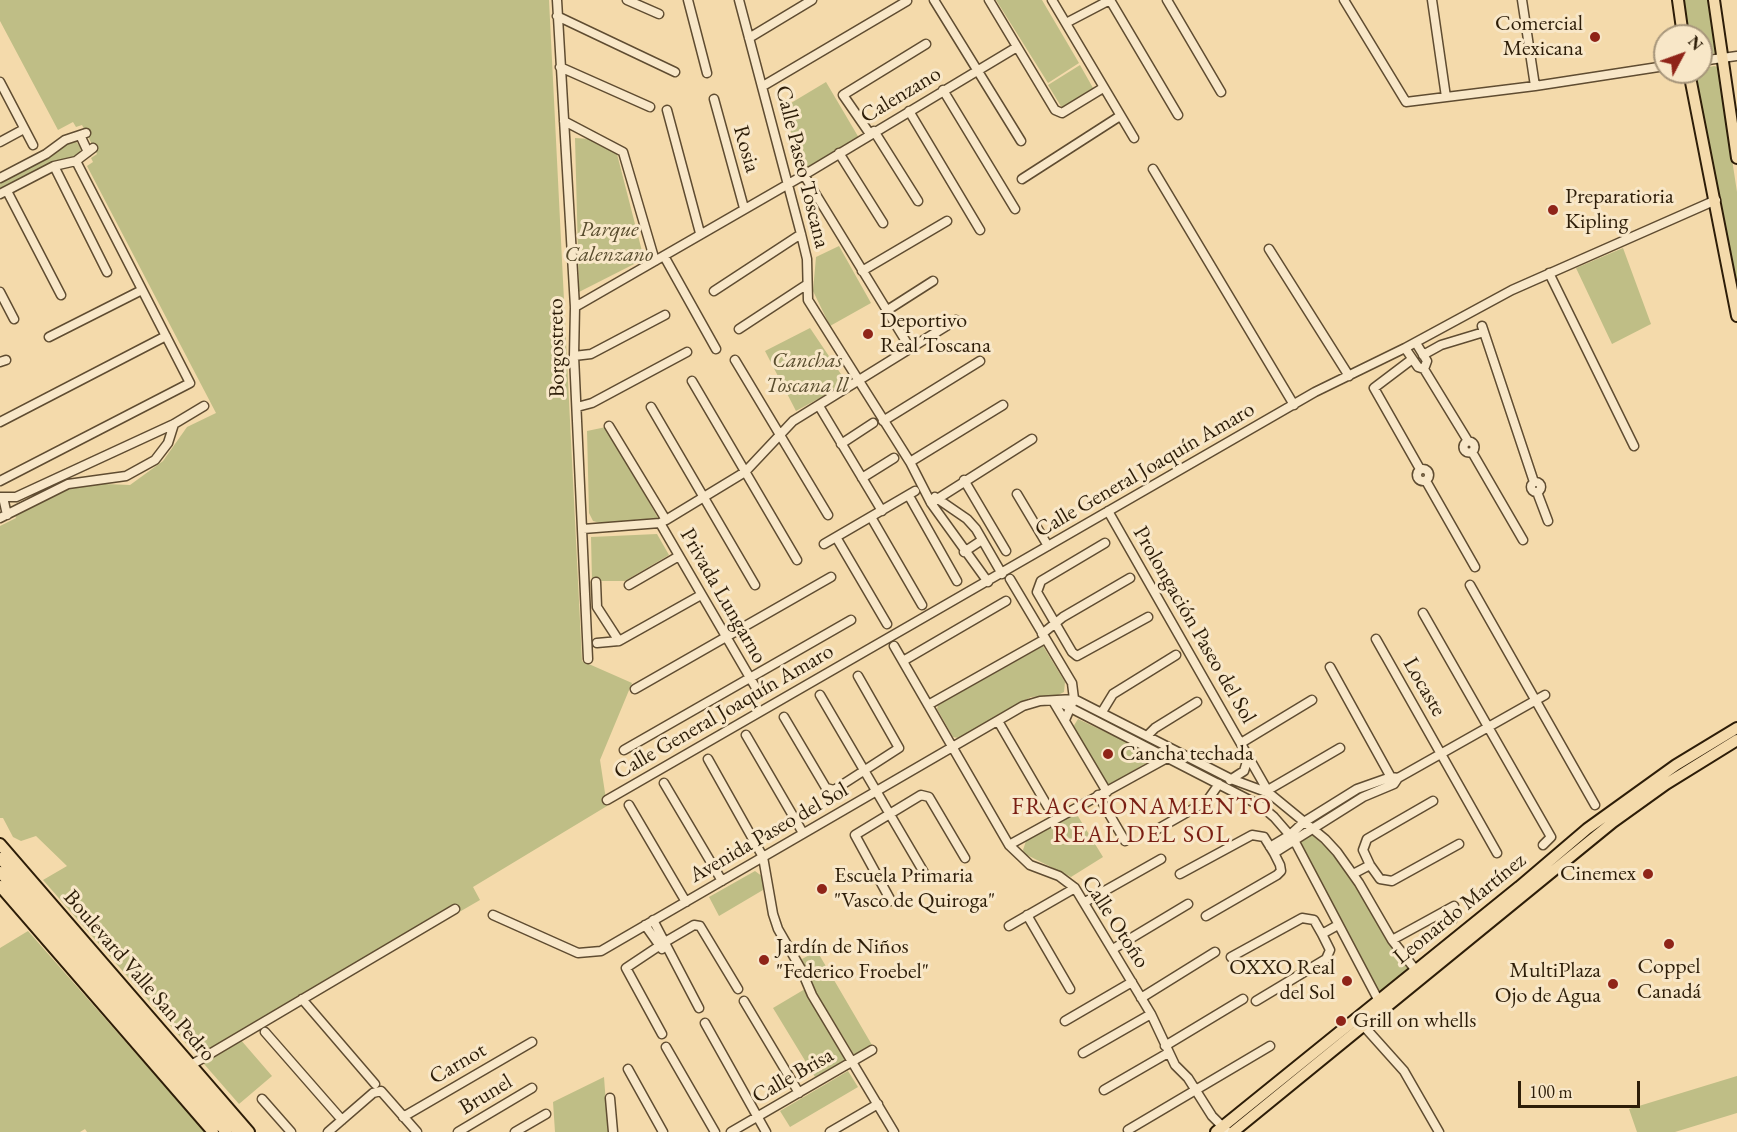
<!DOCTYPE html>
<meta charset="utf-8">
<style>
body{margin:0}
#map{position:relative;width:1737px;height:1132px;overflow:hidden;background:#f4daab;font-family:"EB Garamond",serif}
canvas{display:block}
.north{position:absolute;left:1653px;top:24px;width:60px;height:60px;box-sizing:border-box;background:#f8e7c8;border:2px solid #a7967b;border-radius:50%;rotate:49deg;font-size:16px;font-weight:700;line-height:24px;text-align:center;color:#2d1d08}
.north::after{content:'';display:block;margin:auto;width:21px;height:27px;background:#8f2418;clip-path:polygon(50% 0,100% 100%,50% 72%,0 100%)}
.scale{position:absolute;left:1518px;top:1081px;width:122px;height:27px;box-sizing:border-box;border:3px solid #2d1d08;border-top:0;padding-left:8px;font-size:18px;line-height:21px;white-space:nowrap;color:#2d1d08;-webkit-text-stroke:4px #f8e7c8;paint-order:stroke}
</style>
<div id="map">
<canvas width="1737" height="1132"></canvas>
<div class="north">N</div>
<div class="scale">100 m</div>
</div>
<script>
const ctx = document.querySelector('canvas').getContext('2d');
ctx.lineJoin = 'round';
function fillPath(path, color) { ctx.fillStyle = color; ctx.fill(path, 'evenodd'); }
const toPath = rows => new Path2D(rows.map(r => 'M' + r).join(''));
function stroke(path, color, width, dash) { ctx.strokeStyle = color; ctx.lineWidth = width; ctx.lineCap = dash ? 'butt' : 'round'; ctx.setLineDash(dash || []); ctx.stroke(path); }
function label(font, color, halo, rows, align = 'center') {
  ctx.font = font + ' "EB Garamond",serif'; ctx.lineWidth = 6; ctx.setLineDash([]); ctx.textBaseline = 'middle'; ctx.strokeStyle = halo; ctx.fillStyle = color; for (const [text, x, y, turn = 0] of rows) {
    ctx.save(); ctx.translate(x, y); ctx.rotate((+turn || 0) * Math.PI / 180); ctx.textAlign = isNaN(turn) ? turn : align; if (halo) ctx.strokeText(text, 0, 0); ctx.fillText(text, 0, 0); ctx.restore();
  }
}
const green = toPath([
 [0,0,549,0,582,661,632,683,600,760,607,806,473,887,480,900,240,1039,272,1076,239,1104,43,880,67,866,36,836,21,841,13,837,3,818,0,818,0,526,16,518,15,515,80,483,130,485,163,461,187,427,216,413,87,166,93,162,91,158,97,154,82,125,76,127,73,122,58,130,0,21],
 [996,0,1042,0,1079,63,1048,83],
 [1682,0,1708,0,1715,53,1701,55,1701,36,1688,36],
 [1080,65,1093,88,1062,108,1048,85],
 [1714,66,1718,67,1737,192,1737,301,1692,72,1701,72,1701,69],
 [826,82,859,138,807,169,781,109],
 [575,138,591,139,617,154,644,259,579,292],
 [75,140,81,148,79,156,0,190,0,182,53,155,63,144],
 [839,246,871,303,830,326,813,291,816,257],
 [1623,248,1651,324,1612,344,1576,268],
 [810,328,847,383,796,411,765,351],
 [606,427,658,518,600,523,593,521,589,513,587,431],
 [657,534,669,555,625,581,592,581,591,537],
 [1043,646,1065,682,1064,692,1058,695,1031,697,958,738,953,737,937,709,938,705],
 [1078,719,1156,756,1155,758,1109,785,1106,784,1073,727],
 [1076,813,1103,857,1071,877,1025,854,1023,850,1026,841],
 [1311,834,1329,850,1345,870,1407,967,1407,971,1381,991,1376,989,1299,841],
 [755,871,763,877,763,890,719,916,709,897],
 [28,931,205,1132,87,1132,85,1129,80,1132,0,1132,0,948],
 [817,951,872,1045,855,1056,817,994,802,959],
 [805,989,845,1060,815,1077,773,1008],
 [848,1071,858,1087,790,1127,780,1111],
 [1737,1076,1737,1113,1675,1132,1637,1132,1629,1109],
 [604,1077,608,1132,555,1132,553,1102]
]);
const minor = toPath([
 [557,0,575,307,574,356,588,659],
 [627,0,659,14],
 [688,0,707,73],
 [739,0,801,234,807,259,808,300,910,462,931,503,988,582],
 [934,0,1021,141],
 [989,0,1055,110,1062,113,1103,88],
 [1052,0,1134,138],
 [1110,0,1178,115],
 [1167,0,1221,92],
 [1344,0,1406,102,1535,86,1665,66],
 [1432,0,1446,97],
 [1522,0,1535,86],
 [557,16,675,72],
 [1066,23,1110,0],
 [749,38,812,0],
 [1701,61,1737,56],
 [560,67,650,107],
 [0,82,33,145],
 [763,86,907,1],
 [943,90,1015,209],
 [714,99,744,208],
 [667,110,700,233],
 [909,111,980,230],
 [564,121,623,152,655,261],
 [874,131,918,201],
 [870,134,843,95,926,44],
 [80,135,88,152],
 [0,142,24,129],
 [839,153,883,223],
 [54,166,107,272],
 [1153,169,1294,405],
 [804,175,1017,47],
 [0,178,46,154,65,140,86,133],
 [1022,179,1120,116],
 [7,191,61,295],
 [0,194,54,166,76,161,93,148],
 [1269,249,1349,376],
 [664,256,716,349],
 [862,271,947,221],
 [1549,273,1634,446],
 [714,291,801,234],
 [0,292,14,319],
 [575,307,804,175,910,348],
 [886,311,933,281],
 [1482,326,1534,482],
 [739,329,806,285],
 [49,337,142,290],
 [1416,343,1427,361,1424,369],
 [1405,348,1418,367,1424,369,1468,441],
 [1423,355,1441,345,1484,332],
 [574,356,591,354,665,315],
 [735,360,828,515],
 [1411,360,1374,388,1420,469],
 [0,362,6,360],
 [692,381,797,560],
 [819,406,882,511],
 [577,407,592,403,687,352],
 [651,407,755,585],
 [883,421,980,361],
 [0,422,166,336],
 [609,426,666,520],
 '1463.5 447a5.5 5.5 0 1 1 11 0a5.5 5.5 0 1 1-11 0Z',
 [841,444,873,423],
 [1472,452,1523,540],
 [910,462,1003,405],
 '1417 475a6 6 0 1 1 12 0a6 6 0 1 1-12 0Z',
 [862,478,894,458],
 [964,480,1006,551],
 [0,481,190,383,76,161],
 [1426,481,1475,567],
 '1531 487a5 5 0 1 1 10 0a5 5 0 1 1-10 0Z',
 [1537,492,1548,521],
 [1017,494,1048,546],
 [909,496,957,581],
 [0,497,16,497,174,424,204,406],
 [3,497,7,515],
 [935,497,967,519,976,529,1002,574],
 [931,503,1032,439],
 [1108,511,1269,793],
 [871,517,922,605],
 [0,518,68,484,126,476,155,460,168,443,174,424],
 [660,523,756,688],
 [583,529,660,523,666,520,745,472,793,421,956,320],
 [836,537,887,624],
 [1105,543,1041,581,1037,592,1072,652,1077,656,1148,617],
 [824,544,915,491],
 [964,552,982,540],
 [1010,579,1072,683,1074,699,1065,720],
 [596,582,597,607,619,641],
 [629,585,679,556],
 [1470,585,1595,805],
 [1423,613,1551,837,1543,845],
 [1042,634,1063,617,1130,578],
 [1376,639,1497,853],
 [597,643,619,641,701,595],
 [894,646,1009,845,1030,865,1059,876,1075,888,1151,1014,1175,1065,1188,1078,1212,1116,1228,1132],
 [903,661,1006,601],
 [1330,667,1393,781],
 [635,689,831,577],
 [820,695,926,876],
 [1053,701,1107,792],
 [1059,702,1261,806,1274,817,1294,840,1381,1005],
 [928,705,1045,639],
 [1102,712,1113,694,1176,655],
 [784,717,826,788,834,790,899,748,858,676],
 [998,721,1048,807],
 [746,735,803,833],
 [1147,736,1155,728,1197,702],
 [1241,743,1312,700],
 [624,750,851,620],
 [708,759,763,857,773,914,778,929,801,969,812,995,894,1132],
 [1230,780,1244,771,1249,755],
 [664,783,722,881],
 [1268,790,1340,748],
 [1098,795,1125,841],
 [607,800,1315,392,1405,348,1512,290,1716,200],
 [1433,801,1367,839,1363,850,1370,865,1380,879,1392,881,1459,844],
 [629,805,686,902],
 [1156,830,1207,801,1219,784],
 [1009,845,1167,758],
 [1270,847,1290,835,1304,822,1357,789,1391,777,1398,778],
 [1274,853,1363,797,1394,784,1398,778,1545,695],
 [1180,874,1252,835,1264,837,1274,853,1280,865,1281,871,1277,875,1206,916],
 [1353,874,1370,865],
 [891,901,855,835,921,795,929,797,965,858],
 [1085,902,1161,859],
 [1446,911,1453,919],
 [493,915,578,953,601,951,1023,706,1040,701,1074,699,1231,779,1269,793,1325,839,1337,852,1359,883,1392,940,1418,973],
 [1027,915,1070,989],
 [653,920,699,1008],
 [645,925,662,949],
 [1009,926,1075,888],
 [1322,934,1338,925],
 [1392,940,1454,906],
 [1113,949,1188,904],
 [1231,957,1302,918,1314,920,1322,934,1330,950,1326,959,1256,1001],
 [1141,998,1215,952],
 [302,999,375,1084],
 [744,1001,799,1093],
 [1065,1021,1132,982],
 [705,1023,766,1132],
 [1361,1023,1404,1071,1439,1132],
 [265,1032,342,1120],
 [662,1034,626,968,665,942,694,925,700,926,738,989],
 [1165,1046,1243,999],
 [666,1047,715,1132],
 [1083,1053,1151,1014],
 [186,1068,455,909],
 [628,1069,663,1132],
 [1104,1090,1168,1053],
 [610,1098,613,1132],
 [262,1099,291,1132],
 [403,1117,532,1042],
 [1128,1130,1270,1046],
 [328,1132,373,1093,381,1091,417,1132],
 [458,1132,532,1088],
 [515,1132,546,1114],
 [731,1132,872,1050],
 [830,1132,878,1104]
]);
const major = toPath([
 [1678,0,1683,36],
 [1714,0,1737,158],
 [1689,72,1737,316],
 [0,844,249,1132],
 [0,858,238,1132],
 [0,872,226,1132],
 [0,886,213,1132],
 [1216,1132,1519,887,1587,829,1676,765,1737,728],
 [1233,1132,1613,822,1666,784,1737,740]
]);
const markers = [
 [1595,37,6,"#8f2418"],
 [1553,210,6,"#8f2418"],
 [868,334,6,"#8f2418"],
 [1108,754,6,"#8f2418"],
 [1648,874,6,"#8f2418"],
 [822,889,6,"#8f2418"],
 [1669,944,6,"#8f2418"],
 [764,960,6,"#8f2418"],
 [1347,981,6,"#8f2418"],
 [1613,984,6,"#8f2418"],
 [1341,1021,6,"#8f2418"]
];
const poiNames = [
 ["Comercial",1583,24,"right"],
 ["Mexicana",1583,49,"right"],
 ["Preparatioria",1565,197],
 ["Kipling",1565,222],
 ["Deportivo",880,321],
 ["Real Toscana",880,346],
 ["Cancha techada",1120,754],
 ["Cinemex",1636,874,"right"],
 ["Escuela Primaria",834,876],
 ["\"Vasco de Quiroga\"",834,901],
 ["Jardín de Niños",776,947],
 ["\"Federico Froebel\"",776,972],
 ["Coppel",1669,967,"center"],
 ["Canadá",1669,992,"center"],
 ["OXXO Real",1335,968,"right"],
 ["del Sol",1335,993,"right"],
 ["MultiPlaza",1601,971,"right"],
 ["Ojo de Agua",1601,996,"right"],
 ["Grill on whells",1353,1021]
];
const streetNames = [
 ["Calenzano",901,95,-31],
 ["Rosia",746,149,74],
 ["Calle Paseo Toscana",802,167,76],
 ["Borgostreto",557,348,-91],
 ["Calle General Joaquín Amaro",1145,470,-30],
 ["Privada Lungarno",723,596,60],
 ["Prolongación Paseo del Sol",1194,625,60],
 ["Locaste",1424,687,60],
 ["Calle General Joaquín Amaro",724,712,-30],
 ["Avenida Paseo del Sol",769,833,-30],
 ["Leonardo Martínez",1460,909,-39],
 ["Calle Otoño",1115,922,57],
 ["Boulevard Valle San Pedro",139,976,49],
 ["Carnot",458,1064,-30],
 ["Calle Brisa",793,1076,-30],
 ["Brunel",486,1095,-31]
];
const parkNames = [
 ["Parque",609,230],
 ["Calenzano",609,255],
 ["Canchas",807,361],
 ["Toscana ll",807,386]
];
const neighbourhoodNames = [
 ["FRACCIONAMIENTO",1142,807],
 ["REAL DEL SOL",1142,835]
];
fillPath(green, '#bfbe86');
stroke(minor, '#5f4c31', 11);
stroke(major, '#2d1d08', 14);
stroke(minor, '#f8e7c8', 8);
stroke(major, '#f4daab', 10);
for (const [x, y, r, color] of markers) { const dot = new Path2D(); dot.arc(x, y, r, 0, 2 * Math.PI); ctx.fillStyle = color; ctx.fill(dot); stroke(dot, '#f8e7c8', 2); }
label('22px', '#2d1d08', '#f8e7c8', poiNames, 'left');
label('22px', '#2d1d08', '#f8e7c8', streetNames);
label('italic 22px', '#594d2e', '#f8e7c8', parkNames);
ctx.letterSpacing = '1.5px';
label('24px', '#7a1f14', '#f8e7c8', neighbourhoodNames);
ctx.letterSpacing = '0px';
</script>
